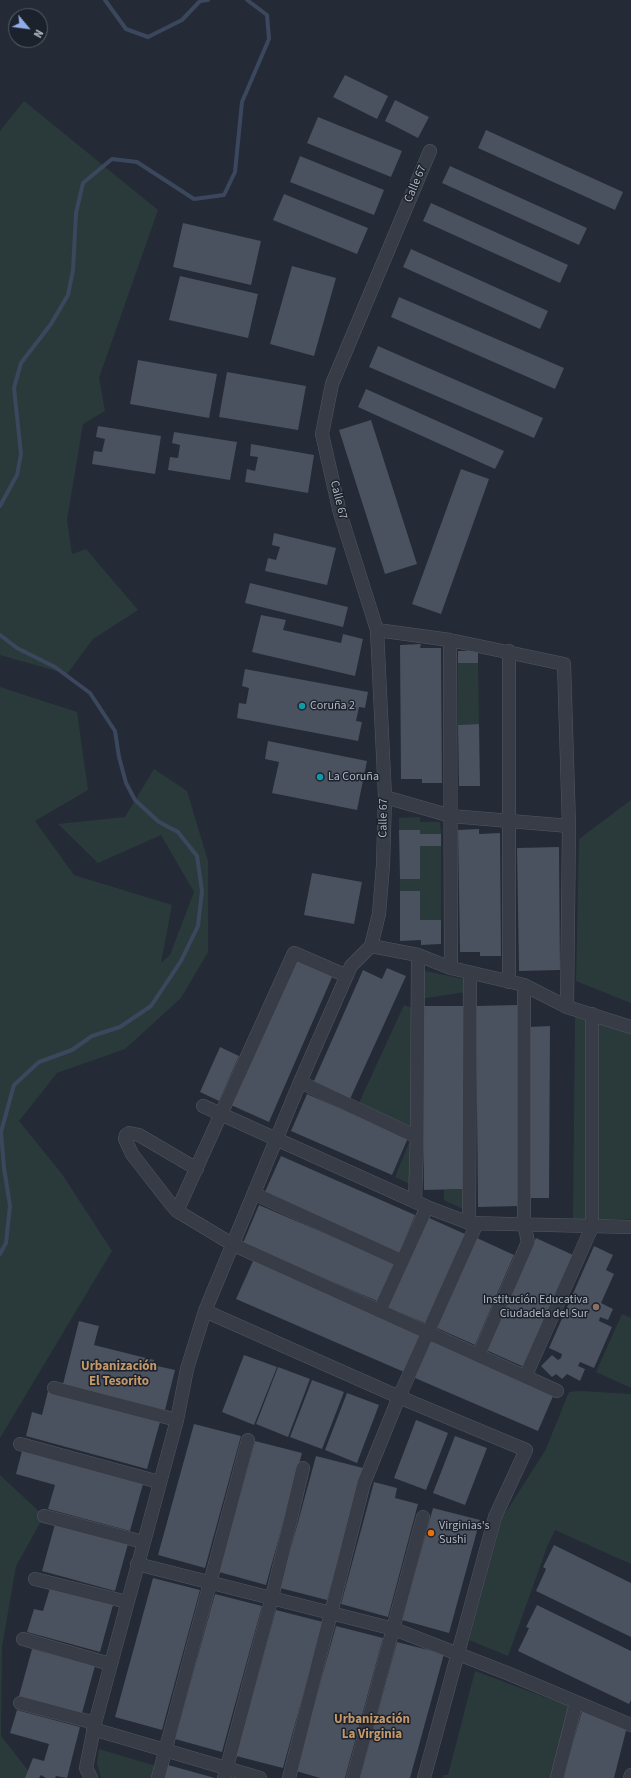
<!DOCTYPE html>
<meta charset="utf-8">
<style>
body{margin:0}
#map{position:relative;width:631px;height:1778px;overflow:hidden;background:#242a36;font-family:"Source Sans 3",sans-serif}
canvas{display:block}
.north{position:absolute;left:8px;top:8px;width:40px;height:40px;box-sizing:border-box;background:#1c222b;border:1px solid #585e68;border-radius:50%;rotate:119deg;font-size:11px;font-weight:700;line-height:16px;text-align:center;color:#b2b7c3}
.north::after{content:'';display:block;margin:auto;width:14px;height:18px;background:#90acea;clip-path:polygon(50% 0,100% 100%,50% 72%,0 100%)}
</style>
<div id="map">
<canvas width="631" height="1778"></canvas>
<div class="north">N</div>
</div>
<script>
const ctx = document.querySelector('canvas').getContext('2d');
ctx.lineJoin = 'round';
function fillPath(path, color) { ctx.fillStyle = color; ctx.fill(path, 'evenodd'); }
const toPath = rows => new Path2D(rows.map(r => 'M' + r).join(''));
function stroke(path, color, width, dash) { ctx.strokeStyle = color; ctx.lineWidth = width; ctx.lineCap = dash ? 'butt' : 'round'; ctx.setLineDash(dash || []); ctx.stroke(path); }
function label(font, color, halo, rows, align = 'center') {
  ctx.font = font + ' "Source Sans 3",sans-serif'; ctx.lineWidth = 3; ctx.setLineDash([]); ctx.textBaseline = 'middle'; ctx.strokeStyle = halo; ctx.fillStyle = color; for (const [text, x, y, turn = 0] of rows) {
    ctx.save(); ctx.translate(x, y); ctx.rotate((+turn || 0) * Math.PI / 180); ctx.textAlign = isNaN(turn) ? turn : align; if (halo) ctx.strokeText(text, 0, 0); ctx.fillText(text, 0, 0); ctx.restore();
  }
}
const green = toPath([
 [24,101,158,210,99,378,105,411,83,424,67,520,72,554,86,549,138,610,93,639,67,674,0,655,0,131],
 [458,663,478,663,479,724,458,725],
 [0,687,77,712,88,790,35,821,74,875,172,905,161,963,170,955,194,892,161,835,98,863,58,824,125,817,154,769,187,791,208,861,208,952,181,998,125,1049,57,1073,19,1121,62,1174,112,1251,0,1438],
 [631,800,631,1003,576,981,579,839],
 [420,817,420,822,440,822,441,834,420,834,419,830,399,830,399,818],
 [420,846,441,846,441,920,420,920,420,891,400,891,400,879,420,879],
 [425,971,464,979,466,992,420,999,420,975],
 [404,1005,413,1008,413,1128,358,1105],
 [575,1017,631,1034,631,1219,573,1220],
 [411,1138,412,1185,395,1177],
 [465,1189,465,1210,444,1200,444,1190],
 [622,1314,631,1318,631,1388,596,1372],
 [580,1391,631,1394,631,1564,555,1530,547,1547,508,1656,469,1640,502,1518,545,1451,569,1392],
 [0,1475,44,1516,16,1566,2,1647,1,1736,34,1778,0,1778],
 [475,1671,571,1707,551,1778,443,1778,444,1775,448,1775],
 [99,1749,156,1766,155,1778,101,1778,97,1763]
]);
const stream = toPath([
 [105,0,126,29,148,37,182,20,200,1,208,0],
 [0,506,17,475,21,454,14,388,21,363,51,324,68,295,73,270,76,213,83,183,112,159,137,162,194,199,224,195,235,172,242,102,269,39,267,15,247,0],
 [0,635,17,648,55,667,90,693,115,731,119,757,126,783,135,800,159,822,178,832,197,856,202,891,198,926,181,961,151,1006,120,1027,92,1036,72,1050,39,1062,14,1085,1,1132,4,1168,10,1206,6,1243,0,1254]
]);
const building = toPath([
 [345,75,388,96,377,119,333,97],
 [395,100,429,117,418,138,385,121],
 [318,117,402,151,391,177,307,143],
 [486,130,623,192,615,210,478,148],
 [300,156,384,190,374,215,290,182],
 [450,166,587,228,579,245,442,183],
 [284,194,368,228,357,254,273,220],
 [431,203,568,265,560,283,423,221],
 [183,223,261,241,251,285,173,267],
 [411,249,548,311,540,329,403,267],
 [292,266,336,278,314,356,270,344],
 [180,276,258,294,248,338,169,320],
 [399,297,564,368,555,389,391,317],
 [378,346,543,418,534,438,369,367],
 [138,360,217,374,209,418,130,404],
 [227,372,306,386,298,430,219,417],
 [366,389,504,451,495,469,358,407],
 [371,420,417,564,385,574,339,430],
 [98,426,161,436,155,474,92,464,94,451,102,452,105,439,96,437],
 [174,432,237,442,230,480,168,470,170,457,178,458,180,445,172,443],
 [251,444,314,455,308,493,245,482,247,469,255,471,258,457,250,456],
 [461,469,489,479,441,614,412,604],
 [274,533,336,548,327,585,265,571,268,558,276,560,280,547,272,545],
 [250,583,348,607,343,627,245,603],
 [261,615,286,620,283,630,341,643,343,634,363,639,355,676,252,652],
 [421,644,420,648,441,648,442,783,422,783,422,779,401,779,400,645],
 [458,651,478,651,478,663,458,663],
 [245,669,368,692,365,708,359,707,356,721,362,722,358,741,237,718,239,703,246,704,249,688,242,686],
 [479,724,480,786,459,786,458,725],
 [268,741,367,761,357,810,272,793,279,762,265,759],
 [479,829,479,834,500,833,501,956,480,956,480,952,460,952,458,830],
 [399,830,420,830,420,834,441,834,441,846,420,846,420,879,400,879],
 [559,847,560,970,519,971,517,848],
 [312,873,362,882,354,924,304,915],
 [400,891,420,891,420,920,441,920,441,944,421,945,421,940,400,941],
 [295,959,333,975,269,1122,231,1105],
 [387,968,406,976,350,1099,313,1083,363,970,382,979],
 [517,1005,519,1206,478,1207,476,1006],
 [422,1006,463,1006,465,1189,424,1190],
 [550,1026,549,1198,529,1198,529,1027],
 [220,1047,239,1056,219,1101,200,1092],
 [307,1094,408,1138,392,1175,291,1131],
 [281,1156,415,1215,399,1253,264,1194],
 [259,1205,394,1263,377,1301,243,1243],
 [427,1217,465,1234,425,1323,387,1307],
 [477,1238,514,1255,475,1345,437,1328],
 [536,1238,573,1255,524,1367,486,1350],
 [594,1246,613,1255,606,1270,614,1274,601,1303,613,1309,608,1320,600,1317,599,1321,612,1327,594,1368,580,1362,578,1366,585,1369,580,1381,567,1374,562,1379,556,1374,552,1377,541,1366,552,1355,558,1360,561,1358,562,1354,549,1348],
 [253,1261,421,1334,404,1372,236,1299],
 [79,1321,99,1326,94,1345,154,1360,153,1365,175,1370,165,1410,63,1384],
 [431,1340,554,1394,538,1431,415,1378],
 [244,1355,277,1367,254,1425,222,1412],
 [278,1367,310,1379,288,1437,256,1424],
 [312,1380,344,1392,322,1449,290,1437],
 [48,1391,160,1422,147,1469,26,1436,32,1412,42,1415],
 [347,1393,379,1405,357,1463,325,1450],
 [416,1420,448,1433,426,1490,394,1478],
 [194,1424,241,1436,205,1568,158,1555],
 [455,1436,487,1448,465,1505,433,1493],
 [255,1441,302,1453,266,1585,219,1572],
 [22,1451,143,1484,130,1531,48,1509,55,1485,16,1474],
 [316,1456,363,1468,327,1600,280,1588],
 [374,1482,397,1488,395,1498,418,1504,388,1617,341,1604],
 [433,1508,480,1520,449,1633,402,1620],
 [55,1524,128,1544,115,1591,42,1571],
 [554,1545,631,1583,631,1637,536,1591,546,1569,543,1567],
 [153,1578,200,1590,162,1730,115,1717],
 [50,1588,113,1605,100,1652,27,1632,34,1609,43,1611],
 [215,1594,262,1606,222,1752,175,1739],
 [537,1605,631,1651,631,1700,629,1704,518,1651,529,1628,526,1627],
 [276,1610,323,1622,283,1768,236,1756],
 [336,1626,383,1638,345,1778,320,1778,296,1771],
 [397,1642,444,1654,410,1778,360,1778],
 [32,1649,95,1666,82,1713,19,1696],
 [17,1710,80,1727,67,1778,56,1776,55,1778,46,1778,41,1775,39,1778,25,1778,33,1758,44,1761,49,1744,10,1733],
 [582,1711,627,1727,614,1778,563,1778],
 [168,1765,215,1778,164,1778]
]);
const minor = toPath([
 [377,630,450,640,564,664,569,826,567,1007],
 [450,640,451,968],
 [385,797,451,816,569,826],
 [371,946,418,955,451,968,524,985,567,1007,631,1027],
 [509,982,509,651],
 [300,1082,417,1137],
 [203,1106,427,1207,469,1223,631,1227],
 [197,1169,139,1135,129,1133,126,1135,125,1139,132,1154,170,1203,177,1211,232,1244,557,1391],
 [255,1194,402,1261],
 [415,1202,417,1137,418,955],
 [177,1211,294,953,347,976],
 [469,1223,470,973],
 [380,1310,427,1207],
 [205,1311,399,1397,526,1450,495,1517,424,1778],
 [479,1354,528,1242,524,1223,524,985],
 [526,1375,592,1227,592,1014],
 [54,1388,177,1420],
 [20,1444,159,1482],
 [44,1516,143,1542],
 [137,1564,394,1629,507,1673,631,1725],
 [35,1579,127,1602],
 [23,1639,110,1664],
 [20,1703,95,1723],
 [93,1729,260,1778],
 [91,1778,86,1768,95,1723,177,1420,187,1369,205,1311,300,1082,351,966,371,946,379,914,383,865,385,797,377,630,340,513,322,434,332,384,430,151],
 [158,1778,248,1440],
 [224,1778,272,1597,303,1468],
 [289,1778,364,1483,399,1397,477,1223],
 [353,1778,423,1517],
 [557,1778,576,1703],
 [630,1778,631,1775]
]);
const markers = [
 [302,706,4,"#0f9aa8"],
 [320,777,4,"#0f9aa8"],
 [596,1307,4,"#8d6e63"],
 [431,1533,4,"#e8710a"]
];
const streetNames = [
 ["Calle 67",416,184,-67],
 ["Calle 67",338,500,76],
 ["Calle 67",384,818,-89]
];
const poiNames = [
 ["Coruña 2",310,706],
 ["La Coruña",328,777],
 ["Institución Educativa",588,1300,"right"],
 ["Ciudadela del Sur",588,1314,"right"],
 ["Virginias's",439,1526],
 ["Sushi",439,1540]
];
const neighbourhoodNames = [
 ["Urbanización",119,1367],
 ["El Tesorito",119,1382],
 ["Urbanización",372,1720],
 ["La Virginia",372,1735]
];
fillPath(green, '#2a3a3b');
stroke(stream, '#3b475d', 4);
fillPath(building, '#4a515f');
stroke(minor, '#525762', 14);
stroke(minor, '#373c47', 13);
for (const [x, y, r, color] of markers) { const dot = new Path2D(); dot.arc(x, y, r, 0, 2 * Math.PI); ctx.fillStyle = color; ctx.fill(dot); stroke(dot, '#1c222b', 1.5); }
label('12px', '#b2b7c3', '#1c222b', streetNames);
label('12px', '#b2b7c3', '#1c222b', poiNames, 'left');
label('bold 13px', '#c5986a', '#1c222b', neighbourhoodNames);
</script>
